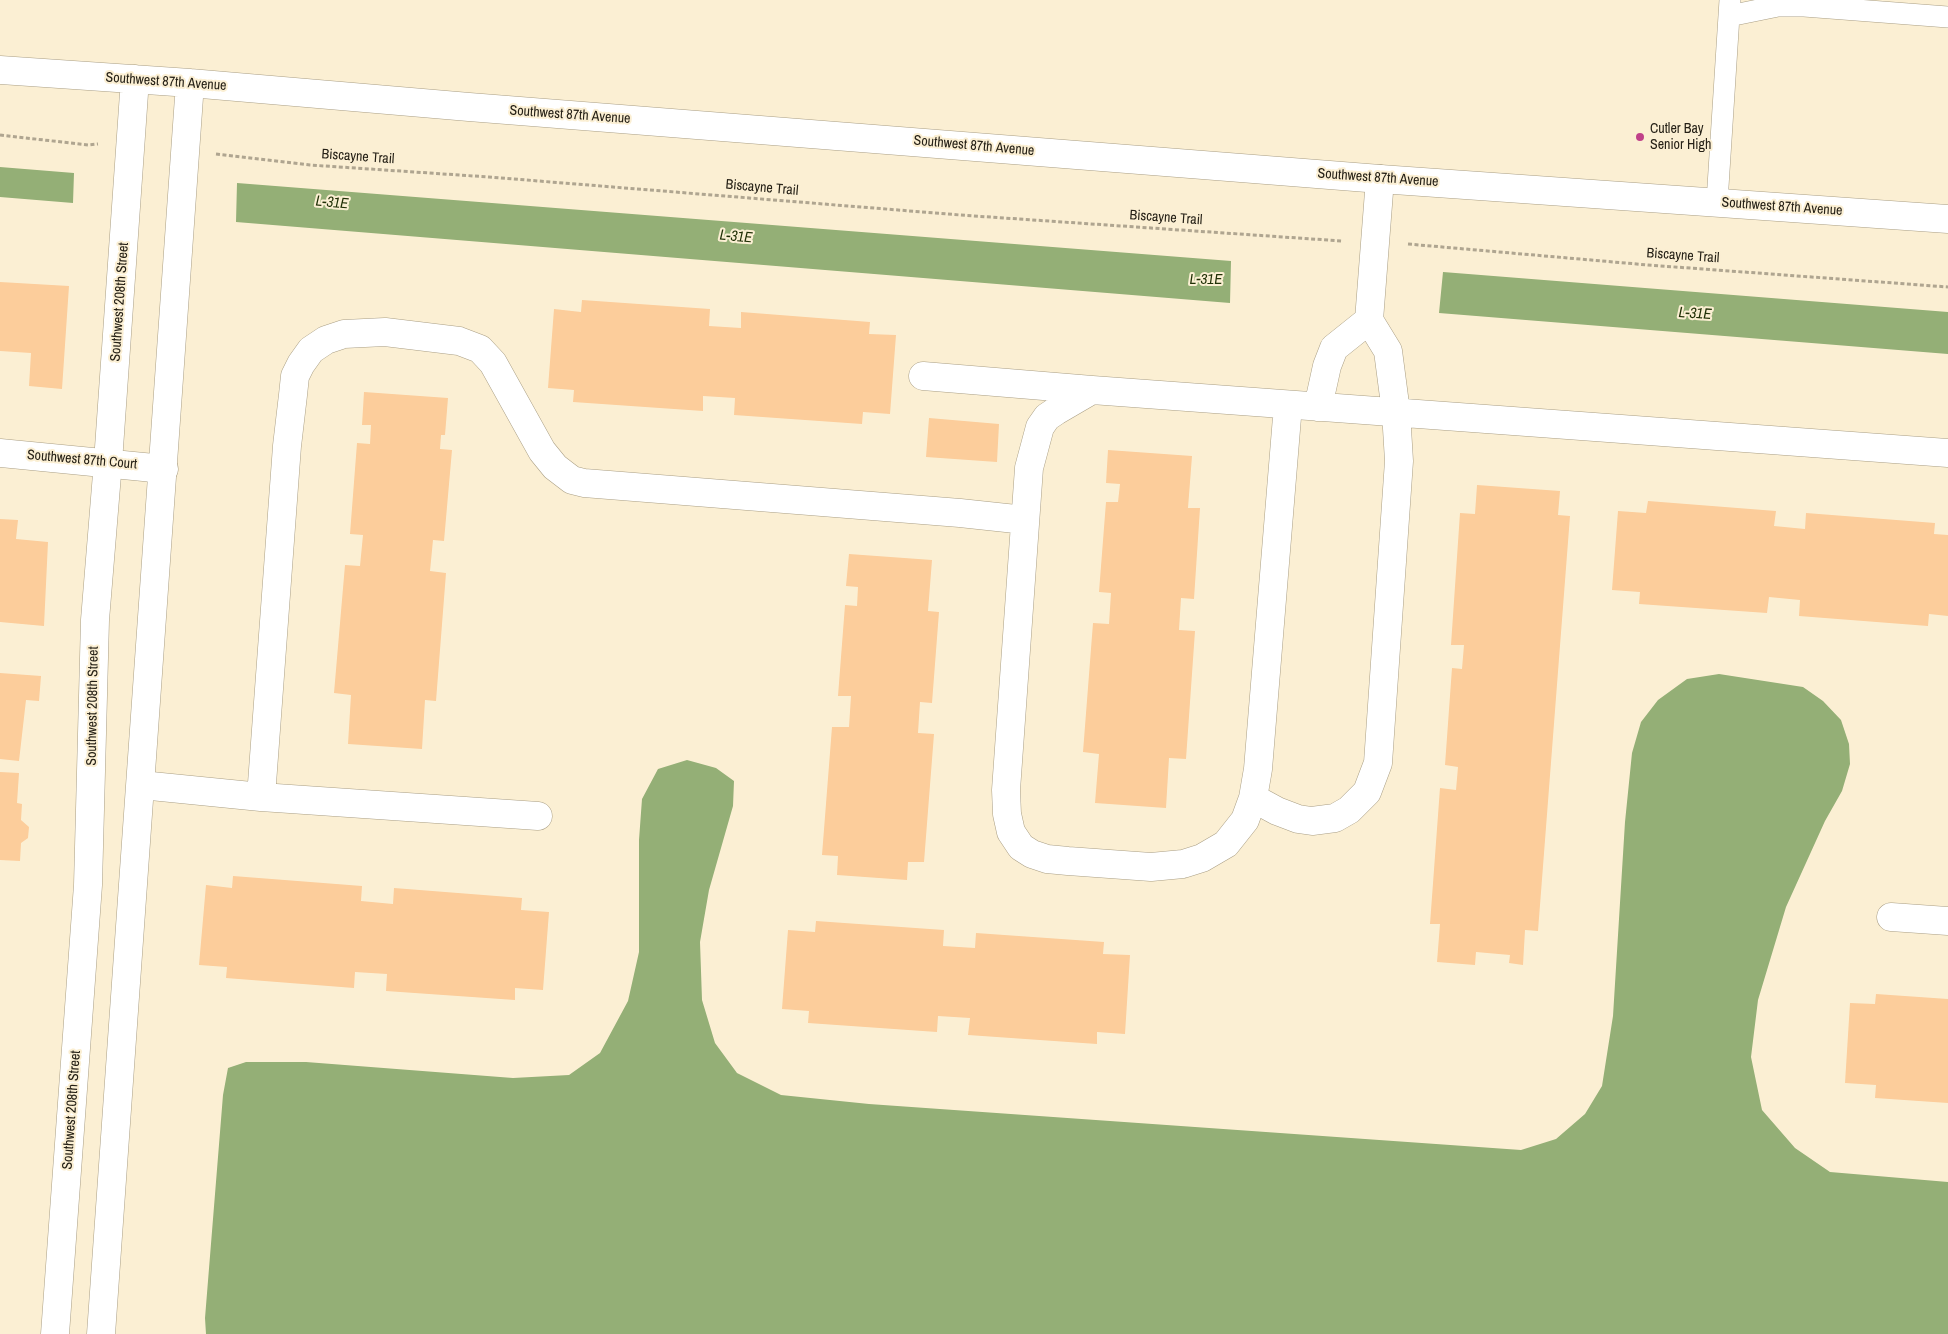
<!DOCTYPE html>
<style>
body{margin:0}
canvas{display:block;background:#fbefd3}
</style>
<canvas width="1948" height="1334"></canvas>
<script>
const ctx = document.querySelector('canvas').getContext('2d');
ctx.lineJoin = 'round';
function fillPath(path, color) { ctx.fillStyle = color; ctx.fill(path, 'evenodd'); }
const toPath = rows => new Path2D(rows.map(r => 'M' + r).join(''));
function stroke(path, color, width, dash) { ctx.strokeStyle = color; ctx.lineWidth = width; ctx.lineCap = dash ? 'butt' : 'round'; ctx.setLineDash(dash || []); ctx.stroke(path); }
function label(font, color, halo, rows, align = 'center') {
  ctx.font = font + ' "Archivo Narrow",sans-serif'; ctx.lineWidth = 4; ctx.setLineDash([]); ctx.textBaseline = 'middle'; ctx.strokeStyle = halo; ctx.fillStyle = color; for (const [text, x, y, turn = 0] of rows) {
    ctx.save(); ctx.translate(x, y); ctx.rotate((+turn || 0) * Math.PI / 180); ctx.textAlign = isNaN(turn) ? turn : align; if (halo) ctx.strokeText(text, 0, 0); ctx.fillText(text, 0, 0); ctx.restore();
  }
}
const water = toPath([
 [0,167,74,173,73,203,0,197],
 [237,183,1231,261,1230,303,236,222],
 [1443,272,1948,312,1948,354,1439,313],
 [1719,674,1803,687,1823,701,1841,720,1849,744,1850,764,1842,791,1825,821,1786,907,1758,1000,1751,1057,1762,1110,1795,1148,1830,1172,1948,1182,1948,1334,206,1334,205,1318,223,1095,228,1068,246,1062,306,1062,513,1078,569,1075,600,1053,628,1001,639,952,639,840,642,799,658,769,687,760,716,768,734,781,733,806,709,890,700,942,702,1000,715,1043,737,1073,781,1095,869,1104,1521,1150,1556,1139,1585,1114,1602,1086,1613,1016,1625,822,1632,753,1641,722,1658,700,1687,679]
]);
const building = toPath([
 [0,282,69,286,62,389,29,386,31,353,0,351],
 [582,300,710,309,709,326,741,328,741,312,870,322,869,334,896,335,890,414,863,412,862,424,734,415,735,398,703,396,703,411,573,402,574,390,548,388,554,309,581,312],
 [364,392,448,398,445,435,441,435,440,449,452,450,444,541,433,540,430,571,446,573,436,701,425,700,422,749,348,744,351,695,334,693,345,565,360,566,363,535,350,534,357,443,370,444,371,425,362,425],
 [929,418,999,424,997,462,926,457],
 [1108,450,1192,456,1188,508,1200,508,1194,599,1181,598,1179,630,1195,631,1186,759,1169,758,1166,808,1095,803,1099,754,1083,752,1093,623,1109,624,1111,593,1099,592,1106,502,1118,502,1120,484,1106,483],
 [1477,485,1560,491,1558,515,1570,516,1538,931,1525,930,1523,965,1509,963,1510,955,1476,952,1475,965,1437,962,1440,924,1430,924,1440,788,1456,790,1458,767,1445,765,1452,668,1462,669,1464,645,1451,645,1460,513,1475,514],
 [1648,501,1776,511,1774,526,1805,529,1806,513,1935,523,1934,534,1948,535,1948,616,1929,614,1928,626,1799,616,1800,600,1769,597,1767,613,1639,604,1640,592,1612,590,1618,511,1646,513],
 [0,519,18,520,16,539,48,542,44,626,0,622],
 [849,554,932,560,928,611,939,612,932,703,920,702,918,733,934,734,924,862,908,862,907,880,837,875,838,856,822,855,832,727,849,727,851,696,838,696,845,605,857,606,858,587,846,586],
 [0,673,41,676,39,701,26,700,19,761,0,759],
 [0,772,19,773,17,803,22,804,21,820,29,827,28,838,21,843,20,861,0,860],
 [233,876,362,886,361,901,393,904,394,888,522,898,521,910,549,912,543,990,515,988,515,1000,386,991,387,974,355,972,354,988,226,978,227,967,199,965,206,885,232,888],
 [816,921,944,930,943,946,975,948,976,933,1104,942,1103,954,1130,955,1125,1034,1097,1032,1097,1044,968,1035,970,1018,938,1016,937,1032,808,1023,809,1011,782,1009,788,930,815,932],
 [1876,994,1948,999,1948,1103,1875,1098,1876,1085,1845,1083,1850,1003,1875,1004]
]);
const path = toPath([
 [0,135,88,145,98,144],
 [216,154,310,165,489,177,960,215,1342,241],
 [1408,244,1648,265,1948,287]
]);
const lane = toPath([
 [1729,16,1778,6,1804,6,1948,17],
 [1717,202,1730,0]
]);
const street = toPath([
 [923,376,1092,390,1948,453],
 [1092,390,1056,411,1047,417,1040,427,1029,468,1006,790,1007,814,1011,832,1021,847,1032,854,1047,859,1068,861,1151,867,1183,864,1202,858,1226,844,1245,820,1253,798,1258,769,1288,405],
 [1318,407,1327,366,1334,348,1369,320],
 [0,453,164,469],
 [141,785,261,797,538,816],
 [261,797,287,446,293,395,295,376,301,364,311,350,326,340,344,334,385,332,459,341,480,349,493,363,542,451,555,467,572,480,584,483,960,513,1025,520],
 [1253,798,1277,811,1298,819,1312,821,1335,818,1349,810,1367,792,1378,763,1399,461,1396,412,1388,351,1369,320,1380,179],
 [1891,917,1948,921]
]);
const secondary = toPath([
 [0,70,190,83,469,107,1380,179,1948,219],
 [55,1334,88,885,95,620,108,462,135,79],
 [101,1334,190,83]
]);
const markers = [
 [1640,137,5,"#c04089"]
];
const streetNames = [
 ["Southwest 87th Avenue",166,82,4],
 ["Southwest 87th Avenue",570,115,4],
 ["Southwest 87th Avenue",974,146,5],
 ["Biscayne Trail",358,157,4],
 ["Southwest 87th Avenue",1378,178,4],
 ["Biscayne Trail",762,188,5],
 ["Southwest 87th Avenue",1782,207,4],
 ["Biscayne Trail",1166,218,4],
 ["Biscayne Trail",1683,256,4],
 ["Southwest 208th Street",120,302,-86],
 ["Southwest 87th Court",82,460,5],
 ["Southwest 208th Street",93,706,-89],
 ["Southwest 208th Street",72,1110,-86]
];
const poiNames = [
 ["Cutler Bay",1650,129],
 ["Senior High",1650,145]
];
const waterNames = [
 ["L-31E",332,203,5],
 ["L-31E",736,237,5],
 ["L-31E",1206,280],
 ["L-31E",1695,314,4]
];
fillPath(water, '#94af76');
fillPath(building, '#fccd9b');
stroke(lane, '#aa9f85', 22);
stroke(street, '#aa9f85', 29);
stroke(secondary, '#aa9f85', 29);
stroke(path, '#afa590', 3, [4, 2.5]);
stroke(lane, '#fff', 21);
stroke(street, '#fff', 28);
stroke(secondary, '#fff', 28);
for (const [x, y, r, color] of markers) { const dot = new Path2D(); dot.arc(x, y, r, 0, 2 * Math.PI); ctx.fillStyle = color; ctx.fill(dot); stroke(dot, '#fbefd3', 2); }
label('14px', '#252016', '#fbefd3', streetNames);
label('14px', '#252016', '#fbefd3', poiNames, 'left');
label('italic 15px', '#203006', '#fbefd3', waterNames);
</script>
